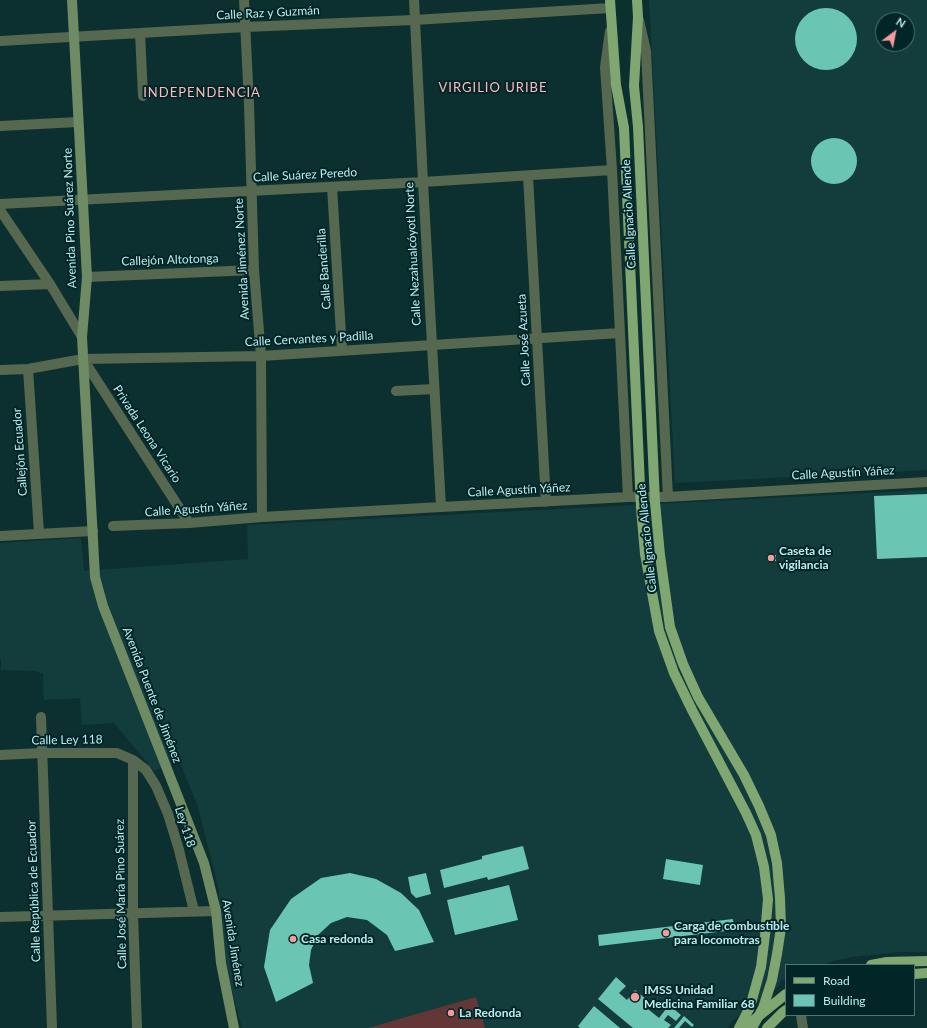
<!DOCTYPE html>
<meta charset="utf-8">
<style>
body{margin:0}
#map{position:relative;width:927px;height:1028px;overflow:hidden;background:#0c3030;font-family:Lato,sans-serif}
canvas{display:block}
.legend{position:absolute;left:785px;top:964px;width:130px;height:52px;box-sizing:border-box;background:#022627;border:1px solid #4c7576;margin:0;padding:5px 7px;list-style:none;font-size:12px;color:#bbeced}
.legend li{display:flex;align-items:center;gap:8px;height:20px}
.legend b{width:20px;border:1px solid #4c7576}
.north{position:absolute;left:875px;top:12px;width:40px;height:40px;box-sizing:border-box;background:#022627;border:1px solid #4c7576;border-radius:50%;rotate:32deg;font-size:11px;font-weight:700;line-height:16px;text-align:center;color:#bbeced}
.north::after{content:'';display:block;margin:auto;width:14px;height:18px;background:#f59b9e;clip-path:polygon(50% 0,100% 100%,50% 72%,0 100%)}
</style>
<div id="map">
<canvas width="927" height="1028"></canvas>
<ul class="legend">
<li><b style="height:5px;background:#80a672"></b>Road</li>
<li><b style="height:11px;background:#6ac6b2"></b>Building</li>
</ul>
<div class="north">N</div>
</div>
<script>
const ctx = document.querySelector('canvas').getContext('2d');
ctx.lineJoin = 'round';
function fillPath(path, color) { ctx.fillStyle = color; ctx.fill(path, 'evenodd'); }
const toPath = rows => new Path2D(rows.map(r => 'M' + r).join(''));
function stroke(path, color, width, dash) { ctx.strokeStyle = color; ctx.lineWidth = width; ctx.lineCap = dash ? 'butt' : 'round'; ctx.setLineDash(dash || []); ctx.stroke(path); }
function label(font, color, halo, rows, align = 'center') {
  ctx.font = font + ' Lato,sans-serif'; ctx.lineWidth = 4; ctx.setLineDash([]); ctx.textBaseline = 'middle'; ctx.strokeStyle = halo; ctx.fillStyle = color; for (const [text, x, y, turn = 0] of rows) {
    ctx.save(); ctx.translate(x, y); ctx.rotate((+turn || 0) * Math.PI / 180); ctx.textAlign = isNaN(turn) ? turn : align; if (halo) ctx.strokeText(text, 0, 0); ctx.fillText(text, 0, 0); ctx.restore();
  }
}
const built = toPath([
 [649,0,927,0,927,470,675,483],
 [883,20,907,20,907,44,883,44],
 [927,490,927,952,899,952,852,957,833,961,823,965,786,965,786,978,781,981,778,987,731,1022,728,1028,242,1028,226,969,219,910,219,891,214,870,197,804,179,761,154,771,114,723,82,725,80,698,44,700,43,674,36,671,1,670,1,659,0,659,0,543,81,538,84,571,248,559,247,525]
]);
const green = toPath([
 [476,997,485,1028,368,1028]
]);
const building = toPath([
 '795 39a31 31 0 1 1 62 0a31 31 0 1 1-62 0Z',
 '811 161a23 23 0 1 1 46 0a23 23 0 1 1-46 0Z',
 [927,494,927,557,877,559,874,496],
 [776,555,776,561,767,561,767,556],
 [523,846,529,869,488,880,487,877,444,888,440,870,482,859,482,856],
 [666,859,703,865,700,885,663,879],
 [350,873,376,879,401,893,419,910,434,942,395,951,387,935,367,920,347,917,331,923,318,935,311,950,309,965,313,983,276,1002,264,967,270,930,291,899,321,878],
 [426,873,431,894,416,898,411,893,408,877],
 [509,885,518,920,455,935,447,900],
 [733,919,734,930,599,946,598,935],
 [616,977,626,986,619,993,627,1000,635,990,647,1000,643,1005,659,1018,669,1005,681,1015,676,1021,668,1015,664,1020,671,1025,668,1028,633,1028,598,999],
 [594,1006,620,1028,580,1028,578,1026],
 [684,1016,694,1025,692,1027,685,1021,679,1028,674,1028]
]);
const street = toPath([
 [244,0,249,104,254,270,261,356,262,517],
 [414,0,423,182,441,507],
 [639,20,646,51,668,497],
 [610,31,605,67,612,170,628,497],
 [140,33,143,96],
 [0,41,245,27,414,20,610,8],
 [0,126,78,122],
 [528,176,546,502],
 [332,187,342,350],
 [0,204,423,182,612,170],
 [0,210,50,284,82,337],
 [87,277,254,270],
 [0,286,50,284],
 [83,359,189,523],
 [28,369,39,533],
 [0,370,28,369,83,359,261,356,620,333],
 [396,391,434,389],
 [113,526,189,523,262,517,441,507,628,497,666,497,927,482],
 [0,536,93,531],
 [41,717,52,1028],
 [0,755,42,753,117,753,133,760,146,770,156,786,168,814,179,850,194,911],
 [133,760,133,913,137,1028],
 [0,917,216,911],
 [801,1015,803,1028]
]);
const secondary = toPath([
 [72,0,87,277,82,337,95,577,103,606,204,863,216,911,221,963,234,1028]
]);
const primary = toPath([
 [610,0,616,85,624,128],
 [637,0,638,17,634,86,638,127],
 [871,965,887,962,927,961],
 [914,974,927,973],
 [744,1028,786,994],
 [767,1028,782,1013,786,1010]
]);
const primaryBridge = toPath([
 [638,127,655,502,660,555,670,627,683,664,698,697,744,775,759,806,771,835,777,863,780,898,781,928,777,954,772,980,763,1008,752,1028],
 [624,128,641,508,645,554,659,631,674,673,692,710,746,813,756,835,764,867,768,899,765,935,761,967,750,1007,739,1028]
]);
const markers = [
 [771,558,4,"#f59b9e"],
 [666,933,4,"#f59b9e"],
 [293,939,4,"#f59b9e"],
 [635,997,5,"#f59b9e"],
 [451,1013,4,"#f59b9e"]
];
const streetNames = [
 ["Calle Raz y Guzmán",268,13,-3],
 ["Calle Suárez Peredo",305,175,-3],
 ["Calle Ignacio Allende",629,214,-93],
 ["Avenida Pino Suárez Norte",70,218,-92],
 ["Calle Nezahualcóyotl Norte",413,254,-93],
 ["Avenida Jiménez Norte",242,259,-93],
 ["Callejón Altotonga",170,260,-2],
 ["Calle Banderilla",324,269,-94],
 ["Calle Cervantes y Padilla",309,339,-3],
 ["Calle José Azueta",524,340,-93],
 ["Privada Leona Vicario",147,434,57],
 ["Callejón Ecuador",20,452,-94],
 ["Calle Agustín Yáñez",843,473,-3],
 ["Calle Agustín Yáñez",519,490,-3],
 ["Calle Agustín Yáñez",196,509,-4],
 ["Calle Ignacio Allende",647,538,-96],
 ["Avenida Puente de Jiménez",152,695,69],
 ["Calle Ley 118",67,740,-1],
 ["Ley 118",185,827,72],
 ["Calle República de Ecuador",34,891,-92],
 ["Calle José María Pino Suárez",121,894,-91],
 ["Avenida Jiménez",233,943,81]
];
const poiNames = [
 ["Caseta de",779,551],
 ["vigilancia",779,565],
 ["Carga de combustible",674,926],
 ["para locomotras",674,940],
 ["Casa redonda",301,939],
 ["IMSS Unidad",644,990],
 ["Medicina Familiar 68",644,1004],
 ["La Redonda",459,1013]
];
const neighbourhoodNames = [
 ["VIRGILIO URIBE",493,88],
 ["INDEPENDENCIA",202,93]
];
fillPath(built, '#133c3d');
fillPath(green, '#633738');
fillPath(building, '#6ac6b2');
stroke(street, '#56684f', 10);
stroke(secondary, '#6e8b63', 10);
stroke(primary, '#80a672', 10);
stroke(primaryBridge, '#80a672', 10);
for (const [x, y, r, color] of markers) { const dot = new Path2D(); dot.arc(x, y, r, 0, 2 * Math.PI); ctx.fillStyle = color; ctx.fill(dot); stroke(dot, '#022627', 1.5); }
label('12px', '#bbeced', '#022627', streetNames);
label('bold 12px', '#bbeced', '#022627', poiNames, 'left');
ctx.letterSpacing = '1px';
label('13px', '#ffbabb', '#022627', neighbourhoodNames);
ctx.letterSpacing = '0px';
</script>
